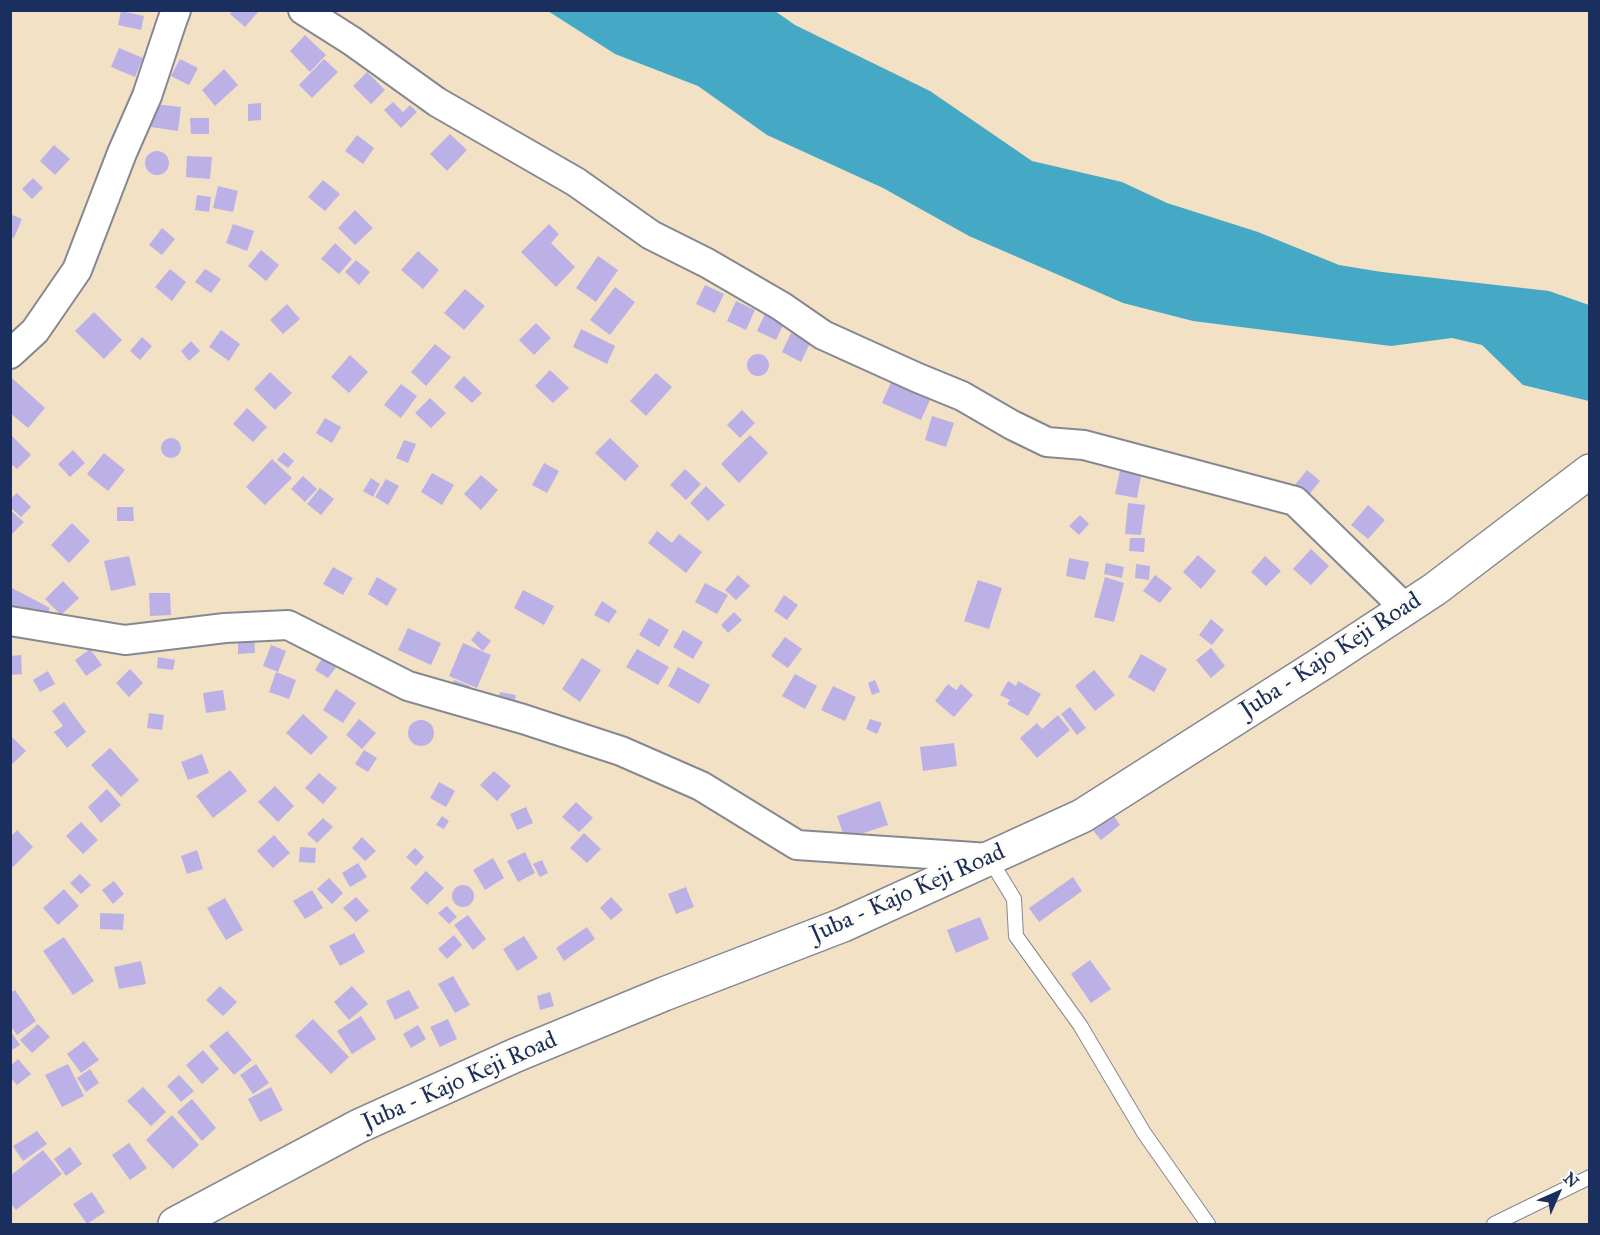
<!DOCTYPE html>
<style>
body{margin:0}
#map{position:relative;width:1600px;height:1235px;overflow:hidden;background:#f2e1c4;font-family:"IM FELL Great Primer",serif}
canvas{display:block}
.frame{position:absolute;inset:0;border:12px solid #1b2f5e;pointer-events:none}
.north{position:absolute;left:1528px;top:1163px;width:60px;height:60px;-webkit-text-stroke:4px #fdfcf7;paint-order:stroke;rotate:45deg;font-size:16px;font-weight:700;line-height:24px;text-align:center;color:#1b2f5e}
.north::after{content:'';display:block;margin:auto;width:21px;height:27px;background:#1b2f5e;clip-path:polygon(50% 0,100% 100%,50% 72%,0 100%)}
</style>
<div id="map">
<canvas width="1600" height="1235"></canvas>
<div class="frame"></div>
<div class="north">N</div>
</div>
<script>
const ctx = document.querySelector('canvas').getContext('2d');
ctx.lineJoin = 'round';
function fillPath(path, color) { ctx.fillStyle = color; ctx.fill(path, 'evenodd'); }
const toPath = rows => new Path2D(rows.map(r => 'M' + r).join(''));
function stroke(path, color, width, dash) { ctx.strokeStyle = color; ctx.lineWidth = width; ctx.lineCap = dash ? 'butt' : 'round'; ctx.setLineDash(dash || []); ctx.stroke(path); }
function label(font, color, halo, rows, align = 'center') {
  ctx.font = font + ' "IM FELL Great Primer",serif'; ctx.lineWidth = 6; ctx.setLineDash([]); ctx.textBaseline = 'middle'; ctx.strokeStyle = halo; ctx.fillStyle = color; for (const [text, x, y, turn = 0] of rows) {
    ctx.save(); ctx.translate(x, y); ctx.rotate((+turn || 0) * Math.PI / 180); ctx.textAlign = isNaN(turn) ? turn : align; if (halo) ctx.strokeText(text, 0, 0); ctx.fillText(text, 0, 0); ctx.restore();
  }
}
const water = toPath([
 [548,11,775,11,795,25,930,91,1032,161,1122,182,1167,203,1258,232,1339,265,1382,272,1549,291,1589,305,1589,401,1523,385,1482,345,1452,338,1391,346,1193,321,1123,303,969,236,883,188,767,135,698,86,615,54]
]);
const building = toPath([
 [233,10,256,10,258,12,245,27,230,14],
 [121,11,144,16,141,30,118,25],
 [305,35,326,55,310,72,290,51],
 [119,48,143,58,135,77,111,67],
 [180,59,198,68,189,85,171,76],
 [324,59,338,72,312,98,299,85],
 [224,69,238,85,215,106,202,90],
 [367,72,385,90,371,104,353,86],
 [393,102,403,112,410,105,417,112,401,128,384,110],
 [261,103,261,120,248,121,248,104],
 [154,104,181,107,178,131,151,127],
 [190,118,209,118,209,134,191,134],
 [450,134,467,150,447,171,430,154],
 [357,135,374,148,363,164,345,151],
 [54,145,70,159,55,175,40,161],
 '145 163a12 12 0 1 1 24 0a12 12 0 1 1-24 0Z',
 [187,156,212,157,210,179,186,177],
 [33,178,43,188,32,199,22,189],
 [323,180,340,194,325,211,308,197],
 [218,186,238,191,233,212,213,208],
 [197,195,211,197,209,212,195,210],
 [355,210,373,228,355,245,338,228],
 [10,214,22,219,14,238,10,237],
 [233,224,254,231,247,251,226,243],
 [549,224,559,234,551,243,575,267,556,287,521,252],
 [162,228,175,239,162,255,149,245],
 [335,243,352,259,339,274,321,259],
 [261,250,279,265,266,281,248,266],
 [418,251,439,270,423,289,401,270],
 [598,256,618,270,596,302,576,288],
 [356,260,370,272,359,285,345,272],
 [170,269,186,282,172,301,155,287],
 [205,269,221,279,211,293,195,282],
 [705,285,724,294,715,313,696,304],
 [615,287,635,302,610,335,590,320],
 [465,289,485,306,464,330,444,313],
 [736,301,755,310,746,330,727,321],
 [287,304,300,319,283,334,270,320],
 [94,312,122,340,104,359,75,331],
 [766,312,785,321,776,340,757,331],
 [536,323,551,338,534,355,519,340],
 [581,329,615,346,607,364,573,347],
 [221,330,240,344,229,361,209,347],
 [791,333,810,343,801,362,782,352],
 [142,337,152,346,140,360,130,351],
 [191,341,200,351,189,361,181,351],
 [435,344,451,357,426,386,411,372],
 '747 365a11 11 0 1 1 22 0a11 11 0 1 1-22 0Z',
 [350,355,368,372,349,393,331,377],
 [550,370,569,388,553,403,535,386],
 [270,372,292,393,275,410,254,389],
 [656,373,672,387,646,416,630,401],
 [464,376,482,393,472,403,454,387],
 [12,378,45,408,28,428,10,413],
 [891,382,930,400,921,420,882,403],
 [401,384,417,396,401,418,384,405],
 [430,398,446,413,431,428,415,413],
 [247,408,267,427,253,442,233,424],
 [742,410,755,423,740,438,727,425],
 [932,416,954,423,946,447,925,440],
 [325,418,341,427,332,443,316,433],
 [10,434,31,455,17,469,10,463],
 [750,435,768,453,739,483,721,464],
 [610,438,639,466,625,481,595,453],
 '161 448a10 10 0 1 1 20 0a10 10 0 1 1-20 0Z',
 [404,440,416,444,408,463,396,458],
 [73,450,85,463,70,477,58,464],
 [284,452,294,461,288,468,277,460],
 [104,453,125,470,108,491,87,474],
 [272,459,292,478,265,505,246,487],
 [544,463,559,471,547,493,532,485],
 [685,469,701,484,686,500,670,485],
 [1307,470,1320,481,1307,497,1294,486],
 [1120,471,1141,476,1137,498,1115,494],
 [432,473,454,485,442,505,421,492],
 [481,475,498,490,481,510,464,494],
 [303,476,317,489,305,502,291,489],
 [371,478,380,484,373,497,363,491],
 [386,479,399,486,388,505,375,497],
 [706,486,725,505,708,521,690,503],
 [320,488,334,499,321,515,307,504],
 [17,493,31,507,21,517,10,507,10,499],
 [1128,503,1145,505,1141,535,1125,534],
 [1368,505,1385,520,1368,539,1351,525],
 [117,507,133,507,134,521,117,521],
 [10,510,24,522,10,536],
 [1080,515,1089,524,1079,535,1069,526],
 [72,523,90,541,69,563,51,545],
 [657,531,672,543,679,534,702,552,686,573,648,543],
 [1130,538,1145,538,1144,552,1129,551],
 [1311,549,1329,566,1311,585,1293,569],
 [1198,555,1216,571,1201,589,1183,572],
 [129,556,136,585,111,591,104,561],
 [1265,556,1281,571,1266,586,1251,572],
 [1069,558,1089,562,1085,580,1066,576],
 [1106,563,1124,567,1122,578,1104,574],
 [1136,564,1150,566,1149,580,1135,578],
 [333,567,353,578,343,595,323,584],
 [738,575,750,586,736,600,725,590],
 [1155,575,1172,588,1160,603,1143,591],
 [377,577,397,589,387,606,368,594],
 [1105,577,1124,583,1114,622,1094,617],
 [978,580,1002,588,989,629,964,621],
 [63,581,79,598,61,615,45,599],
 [705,583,728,595,717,614,695,602],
 [10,587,50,608,41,626,10,609],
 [523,590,554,606,544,625,514,608],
 [149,593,170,593,171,615,150,616],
 [784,595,798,605,787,620,774,611],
 [602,601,617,611,609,623,594,615],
 [734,612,742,620,728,633,721,625],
 [649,618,669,630,659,647,639,635],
 [1211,619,1224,630,1212,645,1199,635],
 [408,628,441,643,431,665,398,650],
 [683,630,703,642,693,659,673,647],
 [478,631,491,641,483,651,471,640],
 [254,634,255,653,238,654,238,635],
 [785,637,802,649,788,668,771,656],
 [463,643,491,655,477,688,449,676],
 [271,645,286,651,278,672,263,666],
 [1211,648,1225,666,1211,678,1196,660],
 [90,649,102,665,86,676,75,660],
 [637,649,669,667,658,685,626,667],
 [1141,654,1167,669,1154,692,1128,677],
 [21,655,22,674,10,675,10,656],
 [158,657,175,660,173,670,157,668],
 [323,657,337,666,328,678,315,670],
 [582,658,601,670,580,702,562,689],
 [678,667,710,685,699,704,668,686],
 [130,669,143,683,129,697,116,683],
 [1094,670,1115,695,1095,711,1075,686],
 [48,671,55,684,40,692,33,680],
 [276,672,296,680,289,699,269,692],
 [795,674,817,686,805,709,782,696],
 [454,680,470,686,466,697,449,692],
 [875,680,880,692,872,695,868,683],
 [1008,681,1016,686,1018,681,1041,694,1028,716,1007,704,1010,700,1000,695],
 [948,684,956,690,961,684,973,695,954,717,935,701],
 [833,686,856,697,845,721,821,710],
 [336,689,356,703,343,723,323,710],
 [223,690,226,710,206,713,203,693],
 [500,692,516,695,514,705,498,701],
 [64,702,86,732,67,748,54,732,63,726,52,711],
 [1070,707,1086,728,1077,735,1061,714],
 [149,713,164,715,162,730,147,728],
 [303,714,328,737,311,755,286,733],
 [1058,715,1070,730,1037,758,1020,738,1037,723,1042,729],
 [359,719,376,733,362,749,346,735],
 [870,719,882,723,877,734,866,729],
 '408 733a13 13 0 1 1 26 0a13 13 0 1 1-26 0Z',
 [10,735,26,751,10,766],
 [954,743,957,766,923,771,920,747],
 [110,748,139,780,121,797,91,765],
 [364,750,377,758,368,772,355,764],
 [202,754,209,773,188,780,181,762],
 [230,770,247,791,213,818,196,796],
 [494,771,511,786,497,801,480,785],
 [319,773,337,788,323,804,305,788],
 [439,782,455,791,446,807,430,798],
 [275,786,294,806,278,822,258,802],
 [107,789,121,805,101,823,88,807],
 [880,801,888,825,845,839,837,816],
 [576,802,593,818,579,832,562,817],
 [526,807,533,823,517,830,510,814],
 [1111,812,1120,825,1101,840,1091,828],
 [442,816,449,821,444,829,436,825],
 [323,818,333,827,317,843,307,834],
 [81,822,98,840,83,854,66,836],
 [17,830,33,847,13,867,10,865,10,837],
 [584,833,601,849,587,863,570,848],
 [274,835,290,853,273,868,257,851],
 [362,837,376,851,365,861,352,848],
 [300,847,316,848,315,863,299,862],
 [415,848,424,857,416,866,406,857],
 [197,850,203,869,187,874,181,856],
 [525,852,535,873,518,882,507,861],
 [493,858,504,878,485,890,473,870],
 [542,860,548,873,540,877,533,864],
 [358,863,367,877,350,887,342,873],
 [426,871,444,888,427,905,410,888],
 [80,874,91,885,81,894,70,883],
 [1073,877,1082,891,1039,922,1029,908],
 [329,878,343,893,332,904,317,889],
 [114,881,124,894,113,904,102,890],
 '452 896a11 11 0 1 1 22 0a11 11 0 1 1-22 0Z',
 [686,887,694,907,676,914,668,894],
 [64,889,79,906,58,925,43,908],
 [312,890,323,908,305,919,293,901],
 [356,897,369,911,356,922,343,908],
 [611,897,623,910,611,920,600,908],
 [225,898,243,930,226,940,207,908],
 [447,906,457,917,449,924,438,913],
 [100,913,124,914,123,930,100,929],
 [468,915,486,939,473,950,454,925],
 [980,917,989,939,956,953,947,930],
 [587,927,595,939,564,961,556,948],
 [354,933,365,952,340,966,329,946],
 [454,935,462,945,447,959,438,949],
 [524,936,538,958,517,971,503,949],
 [64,937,94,981,73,995,43,951],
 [1090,960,1111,989,1091,1003,1071,974],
 [141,961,146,984,119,989,114,967],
 [453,976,470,1005,455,1013,438,984],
 [220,986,237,1002,223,1016,206,1000],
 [352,986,368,1004,349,1020,334,1002],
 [15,990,36,1021,17,1035,10,1025,10,993],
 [409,990,419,1008,395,1020,386,1001],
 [550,992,554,1006,540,1010,537,996],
 [361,1016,376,1039,352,1054,337,1031],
 [313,1019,349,1057,331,1074,295,1036],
 [448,1019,457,1039,440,1047,430,1027],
 [38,1024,50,1037,32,1053,20,1040],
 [418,1025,426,1039,411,1048,403,1034],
 [10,1030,20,1045,10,1051],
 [227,1031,252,1060,234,1075,209,1046],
 [84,1041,99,1060,81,1073,67,1054],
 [203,1050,219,1069,202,1084,186,1065],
 [18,1059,31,1074,17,1085,10,1077,10,1066],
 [68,1064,84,1096,62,1107,45,1075],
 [256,1064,269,1083,253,1094,240,1075],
 [90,1069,99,1083,86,1092,77,1078],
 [179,1075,194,1091,181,1102,167,1086],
 [143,1087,166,1112,151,1126,127,1101],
 [271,1087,283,1110,260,1122,248,1099],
 [192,1099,216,1128,202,1141,177,1112],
 [172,1115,199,1145,173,1169,146,1140],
 [37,1131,47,1144,23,1161,13,1146],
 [129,1143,147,1168,130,1180,112,1155],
 [70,1147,82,1164,66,1176,54,1159],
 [43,1150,62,1174,16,1210,10,1203,10,1176],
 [92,1192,105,1212,87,1224,73,1204]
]);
const service = toPath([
 [989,858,1014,899,1016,936,1080,1025,1144,1133,1208,1224],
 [1494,1224,1590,1177]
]);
const minor = toPath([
 [303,10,352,41,437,102,576,182,651,235,707,263,781,306,823,335,918,378,962,396,1012,425,1047,442,1084,445,1295,501,1405,608],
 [10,354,35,331,77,270,122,153,147,96,171,24,176,10],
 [10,621,125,640,225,628,288,625,408,686,523,719,621,751,701,786,797,845,989,858]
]);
const secondary = toPath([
 [175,1224,359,1126,516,1055,664,994,843,925,1082,816,1324,662,1435,589,1590,471]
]);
const streetNames = [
 ["Juba - Kajo Keji Road",1331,656,-33],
 ["Juba - Kajo Keji Road",908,894,-24],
 ["Juba - Kajo Keji Road",460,1082,-24]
];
fillPath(water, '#45a9c5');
fillPath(building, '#bbb1e6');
stroke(service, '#868891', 16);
stroke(minor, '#868891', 32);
stroke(secondary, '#868891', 36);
stroke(service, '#fff', 14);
stroke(minor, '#fff', 28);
stroke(secondary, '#fff', 33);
label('24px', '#1b2f5e', '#fdfcf7', streetNames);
</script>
